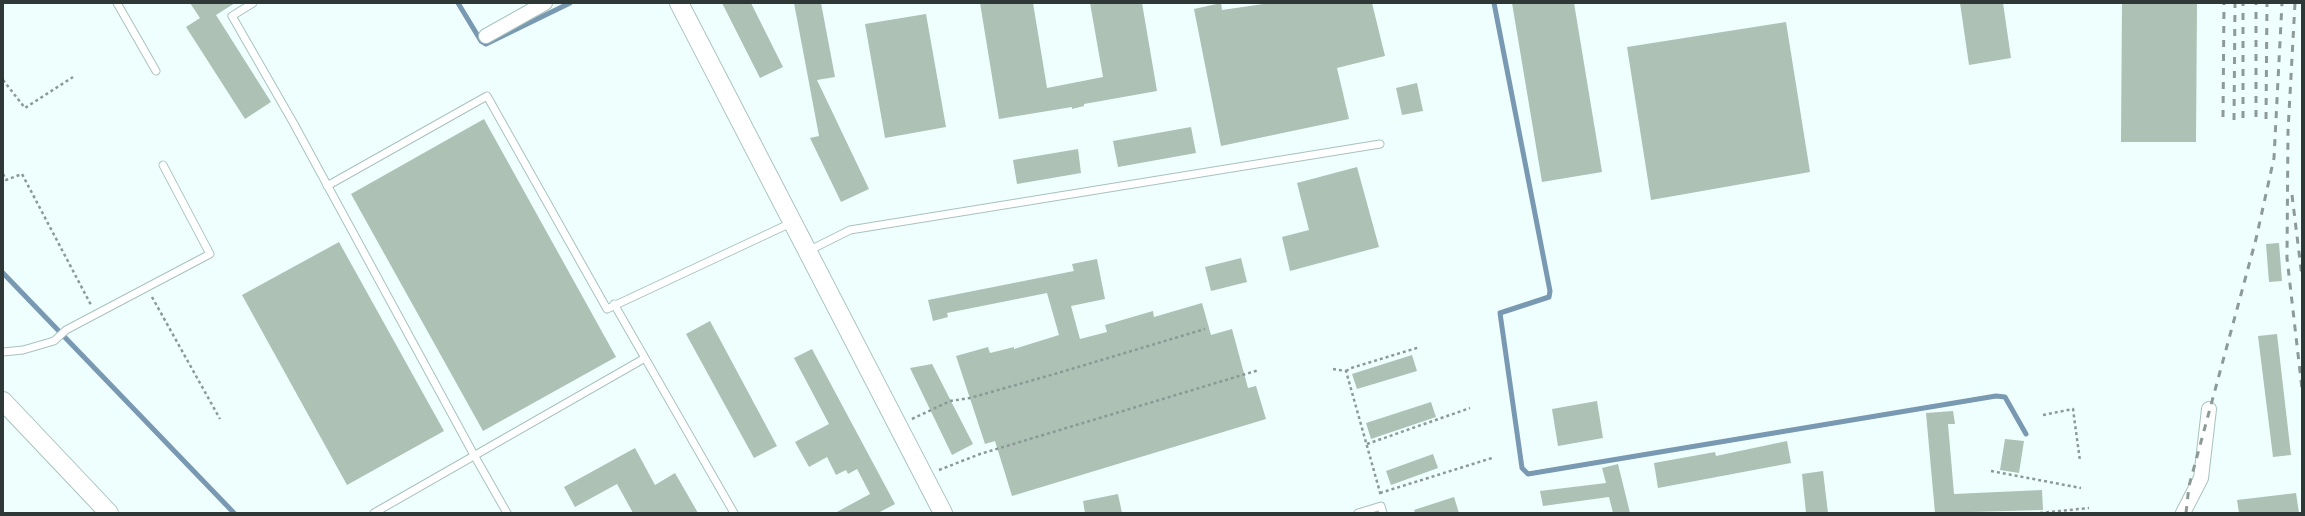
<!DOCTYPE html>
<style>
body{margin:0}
#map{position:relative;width:2305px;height:516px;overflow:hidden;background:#effffd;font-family:Merriweather,serif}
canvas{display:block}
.frame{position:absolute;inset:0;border:4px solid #2e3837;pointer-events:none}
</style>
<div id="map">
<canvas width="2305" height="516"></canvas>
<div class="frame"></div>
</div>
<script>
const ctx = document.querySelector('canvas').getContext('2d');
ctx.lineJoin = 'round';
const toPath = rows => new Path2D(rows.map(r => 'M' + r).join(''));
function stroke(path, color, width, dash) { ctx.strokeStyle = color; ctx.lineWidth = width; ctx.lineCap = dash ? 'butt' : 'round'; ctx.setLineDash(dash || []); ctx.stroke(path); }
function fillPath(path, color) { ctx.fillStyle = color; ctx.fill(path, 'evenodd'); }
const stream = toPath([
 [458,3,481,41,486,44,570,3],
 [1494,3,1550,291,1549,297,1500,313,1522,468,1528,474,1996,396,2005,397,2026,434],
 [3,273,234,513]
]);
const building = toPath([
 [190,3,235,3,216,15,271,102,245,119,186,27,200,18],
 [722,3,751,3,783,67,760,78],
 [794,3,821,3,835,77,817,80,869,189,841,202,810,138,819,136],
 [980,3,1033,3,1047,88,1103,77,1090,3,1142,3,1157,91,1084,104,1084,106,1072,109,1072,107,999,119],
 [1221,3,1222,10,1270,3,1372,3,1385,56,1337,68,1349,119,1221,146,1194,9],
 [1512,3,1574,3,1602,172,1542,182],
 [1960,3,2003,3,2011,58,1969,65],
 [2122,3,2197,3,2196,142,2121,142],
 [926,14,946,127,885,138,865,24],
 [1786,22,1810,172,1651,200,1627,47],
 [1417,83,1423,111,1402,115,1396,88],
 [484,119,616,357,483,431,351,194],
 [1191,127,1196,153,1118,167,1113,141],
 [1078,149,1081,173,1017,184,1013,160],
 [1357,167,1379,247,1290,271,1282,237,1309,230,1297,183],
 [339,242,444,431,347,485,242,295],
 [2279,243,2282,281,2269,282,2266,244],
 [1241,258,1247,282,1211,291,1205,267],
 [1097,259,1105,299,1071,306,1080,339,1107,332,1105,325,1153,311,1154,317,1202,303,1211,335,1232,329,1248,388,1256,386,1266,419,1012,496,995,441,985,444,956,356,988,347,990,353,1014,347,1014,349,1059,335,1047,293,947,313,948,317,933,321,928,300,1074,271,1072,264],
 [710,321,777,446,754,458,686,334],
 [2277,334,2291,455,2273,457,2258,336],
 [812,349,895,504,878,513,835,513,870,494,857,469,848,474,846,470,836,475,827,457,809,467,795,442,829,424,794,358],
 [1412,355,1417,371,1357,389,1352,374],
 [932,364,973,444,952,455,910,368],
 [1597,401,1603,438,1558,446,1552,409],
 [1431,402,1436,417,1371,439,1366,423],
 [1953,411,1955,424,1948,424,1954,494,2042,490,2043,510,1935,513,1926,413],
 [2005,439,2024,441,2019,473,2000,470],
 [1787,441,1791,463,1658,488,1654,463,1715,452,1716,456],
 [635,448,655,485,675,473,698,513,633,513,617,484,575,507,564,487],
 [1433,454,1438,468,1391,485,1386,471],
 [1618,464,1630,513,1613,513,1609,497,1543,506,1540,491,1606,483,1602,468],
 [1823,471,1828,513,1806,513,1802,474],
 [2296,493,2299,513,2239,513,2237,500],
 [1118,494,1122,513,1085,513,1083,501],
 [1454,497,1459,513,1415,513,1414,510]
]);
const path = toPath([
 [3,80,25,108,73,77],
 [3,174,6,180,22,174,91,305],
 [152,297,220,419],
 [1333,369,1346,371,1381,496],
 [1346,371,1351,368,1420,347],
 [2043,415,2073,409,2080,461],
 [912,419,950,401,970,398,1058,373,1205,329],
 [1367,444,1470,408],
 [939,470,980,454,1259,370],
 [1991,471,2081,488],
 [1380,493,1492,458],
 [2040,513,2089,508]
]);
const service = toPath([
 [117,3,156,71],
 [253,3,232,16,294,124,474,455,507,513],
 [327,186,487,96,607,309,791,223],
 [808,251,850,230,1380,144],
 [614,304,734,513],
 [3,352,23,350,54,341,66,330,210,254,163,165],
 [374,513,645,358],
 [1358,513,1381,506,1383,513]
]);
const minor = toPath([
 [486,36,545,3],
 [2183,513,2201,478,2209,409]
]);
const tertiary = toPath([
 [679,3,943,513],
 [3,401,109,513]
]);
const rail = toPath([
 [2295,3,2288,131,2287,258,2302,389],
 [2223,117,2224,3],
 [2256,117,2256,3],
 [2243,118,2243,3],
 [2266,119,2267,3],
 [2234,120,2235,3],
 [2292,195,2302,277],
 [2186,513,2189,486,2256,239,2274,158,2282,3]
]);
stroke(stream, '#7999b2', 5);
fillPath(building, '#adc1b5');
stroke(service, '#a9c2bf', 9);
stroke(minor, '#a9c2bf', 16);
stroke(tertiary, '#a9c2bf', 20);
stroke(path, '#8c9997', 2.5, [3, 3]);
stroke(service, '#fff', 7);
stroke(minor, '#fff', 14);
stroke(tertiary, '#fff', 18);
stroke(rail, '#8d9a98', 3, [7, 7]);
</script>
